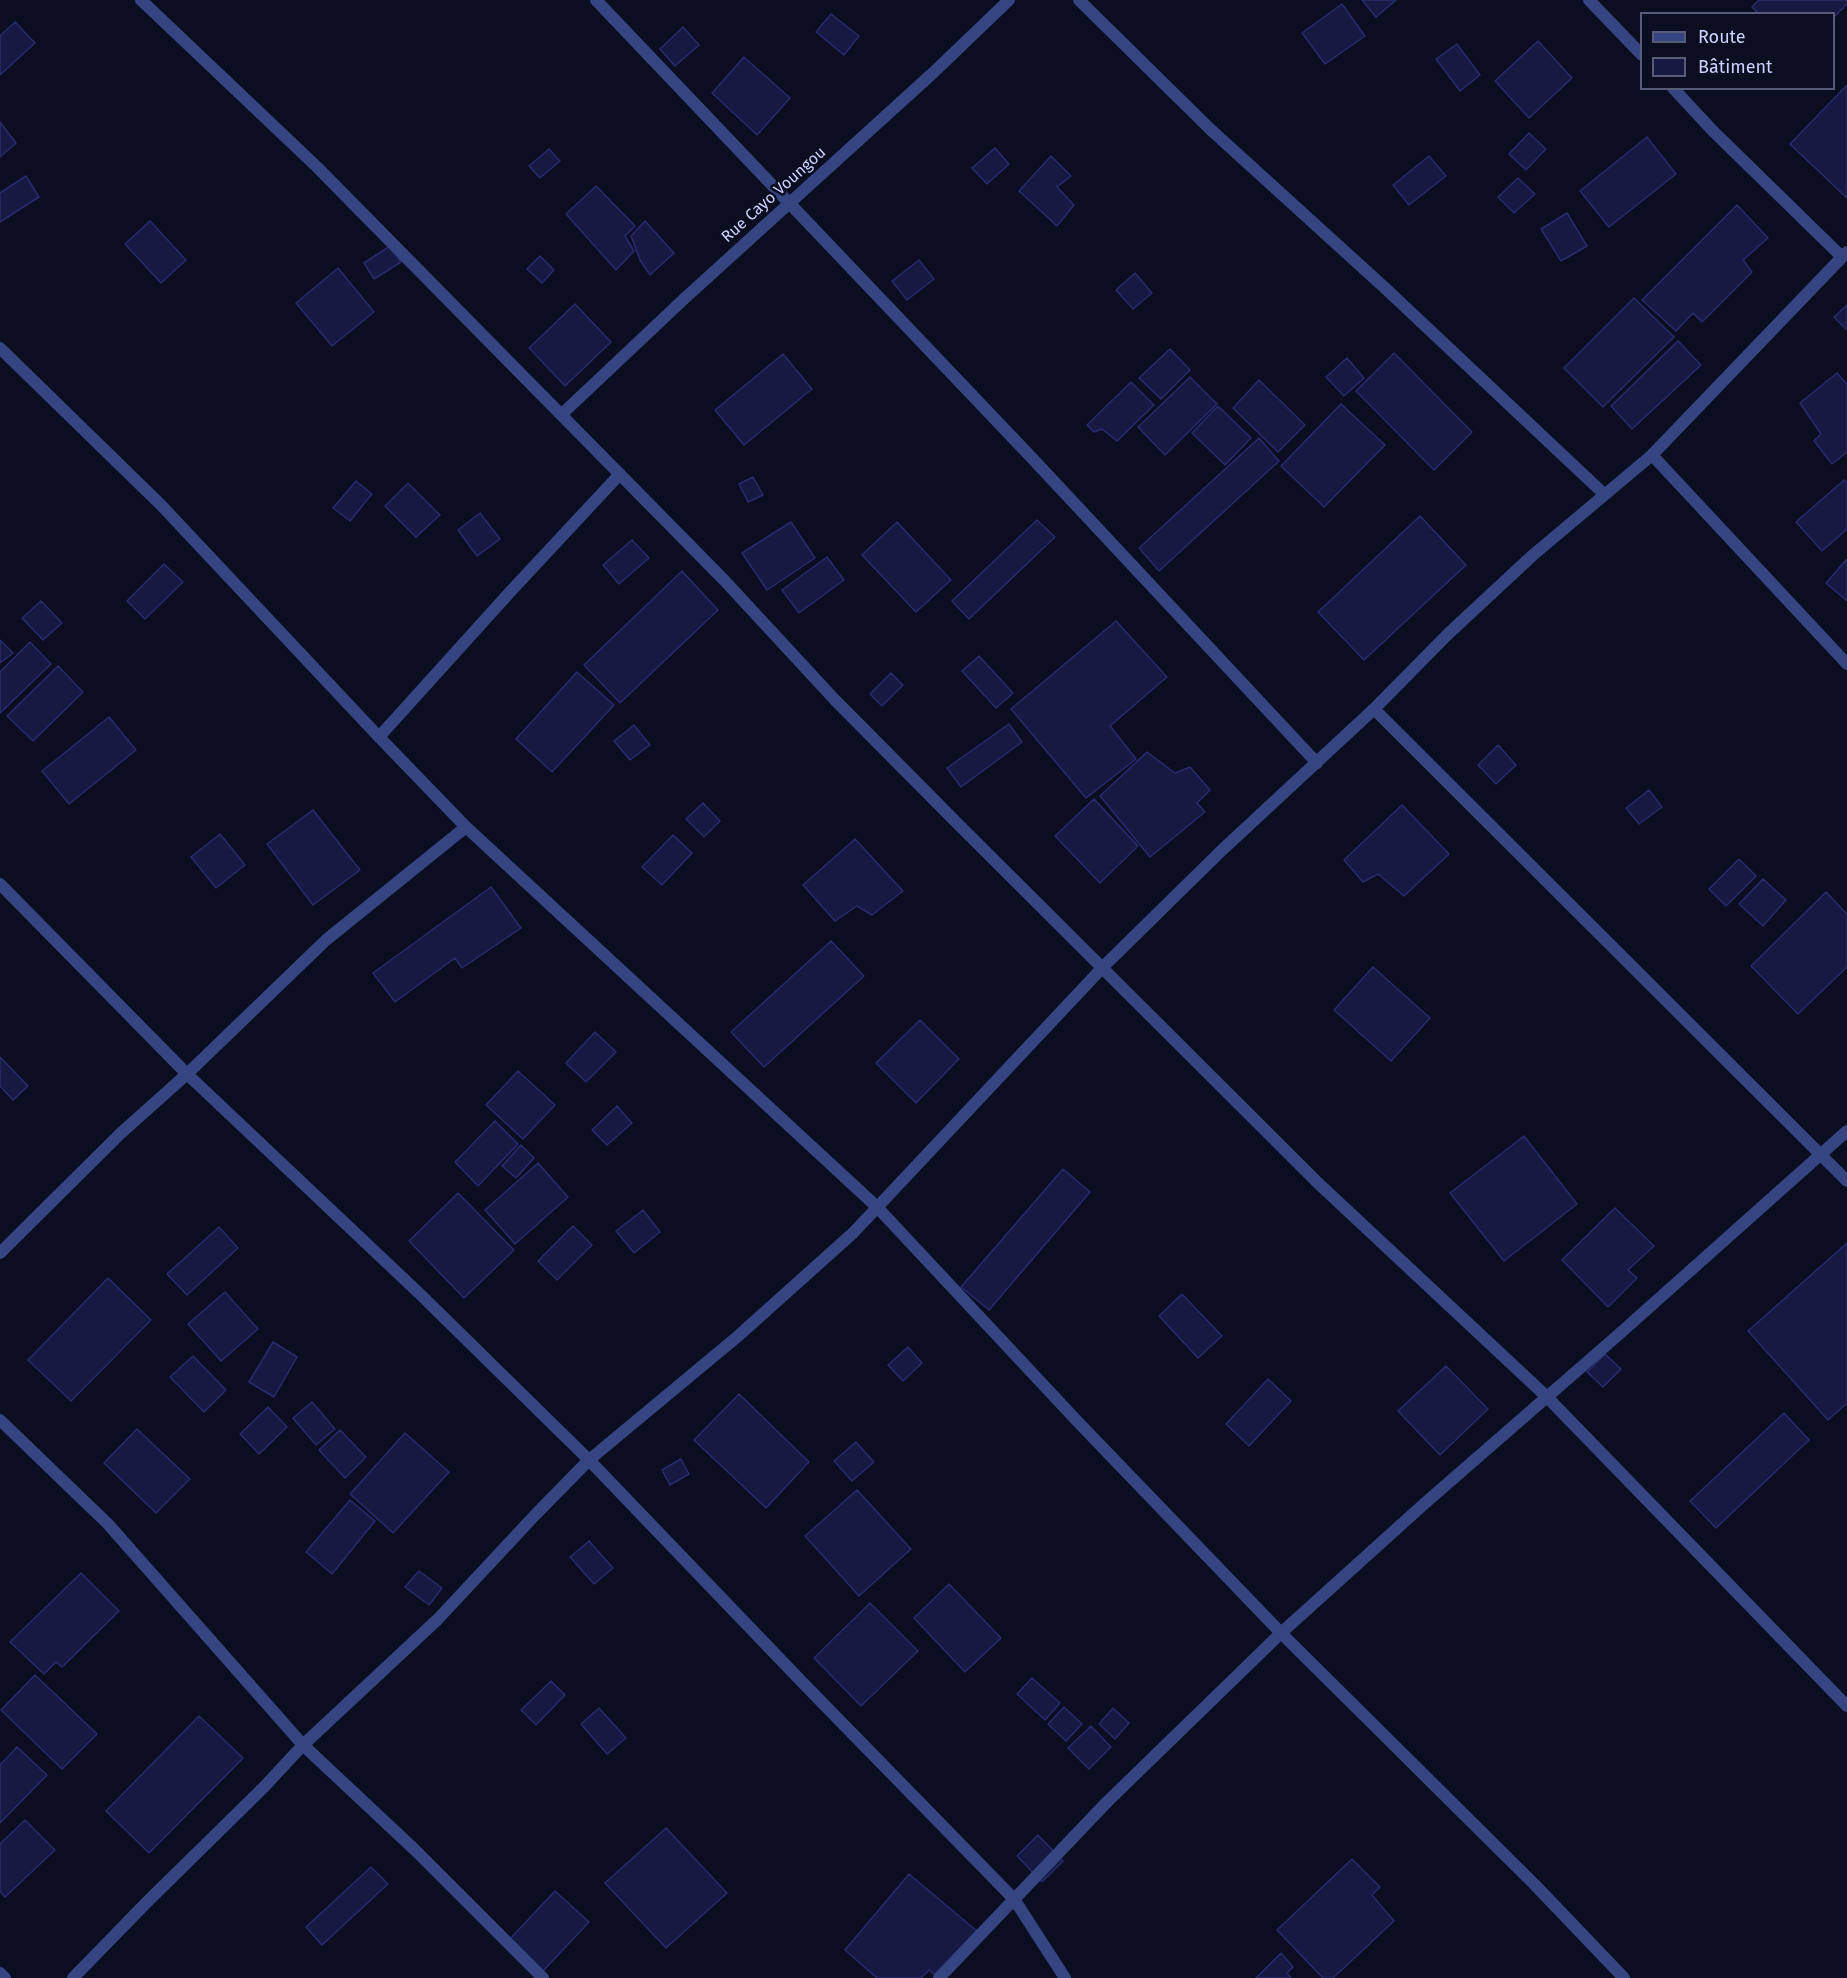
<!DOCTYPE html>
<meta charset="utf-8">
<style>
body{margin:0}
#map{position:relative;width:1847px;height:1978px;overflow:hidden;background:#0b0d20;font-family:"Fira Sans",sans-serif}
canvas{display:block}
.legend{position:absolute;left:1640px;top:12px;width:195px;height:78px;box-sizing:border-box;background:#0b0d20;border:2px solid #585c79;margin:0;padding:8px 10px;list-style:none;font-size:18px;color:#cbd3ff}
.legend li{display:flex;align-items:center;gap:12px;height:30px}
.legend b{width:30px;border:2px solid #585c79}
</style>
<div id="map">
<canvas width="1847" height="1978"></canvas>
<ul class="legend">
<li><b style="height:8px;background:#344582"></b>Route</li>
<li><b style="height:16px;background:#161942"></b>Bâtiment</li>
</ul>
</div>
<script>
const ctx = document.querySelector('canvas').getContext('2d');
ctx.lineJoin = 'round';
function fillPath(path, color) { ctx.fillStyle = color; ctx.fill(path, 'evenodd'); }
const toPath = rows => new Path2D(rows.map(r => 'M' + r).join(''));
function stroke(path, color, width, dash) { ctx.strokeStyle = color; ctx.lineWidth = width; ctx.lineCap = dash ? 'butt' : 'round'; ctx.setLineDash(dash || []); ctx.stroke(path); }
function label(font, color, halo, rows, align = 'center') {
  ctx.font = font + ' "Fira Sans",sans-serif'; ctx.lineWidth = 5; ctx.setLineDash([]); ctx.textBaseline = 'middle'; ctx.strokeStyle = halo; ctx.fillStyle = color; for (const [text, x, y, turn = 0] of rows) {
    ctx.save(); ctx.translate(x, y); ctx.rotate((+turn || 0) * Math.PI / 180); ctx.textAlign = isNaN(turn) ? turn : align; if (halo) ctx.strokeText(text, 0, 0); ctx.fillText(text, 0, 0); ctx.restore();
  }
}
const building = toPath([
 [1362,0,1396,0,1376,17,1362,0],
 [1759,0,1847,0,1847,4,1834,17,1834,14,1759,14,1752,7,1759,0],
 [1342,4,1365,36,1325,64,1302,33,1342,4],
 [831,14,859,36,844,55,816,32,831,14],
 [15,22,35,43,0,75,0,36,15,22],
 [683,27,699,45,675,66,660,49,683,27],
 [1538,41,1572,78,1529,118,1495,81,1538,41],
 [1457,44,1480,75,1460,91,1436,59,1457,44],
 [744,57,790,98,757,135,712,93,744,57],
 [1847,85,1847,198,1790,144,1847,85],
 [0,122,16,143,0,157,0,122],
 [1529,133,1546,149,1526,170,1509,154,1529,133],
 [1647,137,1676,174,1609,227,1580,191,1647,137],
 [995,148,1009,164,987,184,972,168,995,148],
 [549,149,560,161,540,178,529,166,549,149],
 [1051,156,1071,176,1057,187,1074,205,1057,226,1019,191,1051,156],
 [1429,156,1446,176,1409,205,1393,185,1429,156],
 [26,176,39,197,0,222,0,193,26,176],
 [1518,178,1535,194,1514,213,1498,197,1518,178],
 [596,186,635,226,625,236,634,251,616,270,566,214,596,186],
 [1737,205,1768,238,1743,260,1752,272,1702,322,1693,313,1676,331,1642,300,1737,205],
 [1567,213,1587,246,1561,261,1541,229,1567,213],
 [150,221,186,260,161,283,125,244,150,221],
 [645,221,674,253,650,275,640,260,631,236,645,221],
 [390,246,401,262,374,279,364,263,390,246],
 [540,256,554,270,542,283,527,269,540,256],
 [919,260,934,279,907,300,892,281,919,260],
 [338,268,374,312,332,346,296,303,338,268],
 [1135,273,1152,293,1133,309,1116,290,1135,273],
 [1634,298,1674,337,1603,407,1564,368,1634,298],
 [575,304,611,342,565,386,529,348,575,304],
 [1847,305,1847,330,1834,317,1847,305],
 [1678,341,1701,365,1632,429,1611,406,1678,341],
 [1170,349,1190,370,1161,399,1139,378,1170,349],
 [1394,353,1472,432,1434,470,1356,391,1394,353],
 [783,354,812,389,744,445,715,410,783,354],
 [1347,358,1364,378,1344,396,1326,377,1347,358],
 [1837,373,1847,384,1847,452,1832,464,1814,441,1821,434,1800,403,1837,373],
 [1190,377,1217,404,1165,455,1138,427,1190,377],
 [1259,380,1305,425,1278,452,1233,408,1259,380],
 [1131,382,1154,405,1117,441,1102,429,1094,432,1087,425,1131,382],
 [1341,404,1385,445,1324,507,1281,466,1341,404],
 [1218,406,1251,438,1225,465,1192,433,1218,406],
 [1259,438,1279,461,1159,571,1139,548,1259,438],
 [753,477,763,495,748,502,739,484,753,477],
 [1844,480,1847,483,1847,529,1822,551,1796,522,1844,480],
 [356,481,372,494,350,521,333,508,356,481],
 [408,483,440,515,416,537,385,506,408,483],
 [480,513,500,539,477,556,458,530,480,513],
 [1420,516,1466,565,1364,660,1318,612,1420,516],
 [1037,520,1055,537,969,619,952,601,1037,520],
 [791,522,815,558,767,590,742,553,791,522],
 [897,522,951,580,916,612,862,555,897,522],
 [632,540,649,558,619,584,603,565,632,540],
 [827,557,844,580,799,613,782,590,827,557],
 [1847,559,1847,601,1826,583,1847,559],
 [164,564,183,582,145,619,127,601,164,564],
 [682,571,718,610,620,703,584,665,682,571],
 [41,601,62,623,43,640,22,618,41,601],
 [1116,621,1167,677,1110,726,1136,759,1086,798,1011,709,1116,621],
 [0,640,13,653,0,663,0,640],
 [30,642,51,664,0,713,0,672,30,642],
 [979,656,1013,693,996,708,962,671,979,656],
 [58,666,83,692,33,741,7,716,58,666],
 [577,672,614,705,552,772,516,739,577,672],
 [891,673,903,685,882,706,870,694,891,673],
 [109,717,136,750,69,804,42,771,109,717],
 [1009,724,1022,742,961,787,947,768,1009,724],
 [634,725,650,745,630,760,614,741,634,725],
 [1498,745,1516,765,1496,784,1478,765,1498,745],
 [1147,752,1175,773,1190,767,1210,790,1197,803,1205,812,1150,857,1100,796,1147,752],
 [1649,790,1662,807,1639,824,1626,808,1649,790],
 [1094,799,1138,846,1100,883,1055,836,1094,799],
 [703,803,720,821,704,837,686,819,703,803],
 [1402,805,1449,854,1404,896,1378,874,1363,882,1344,860,1402,805],
 [313,810,360,870,313,905,267,844,313,810],
 [220,834,245,865,216,888,191,857,220,834],
 [673,835,692,853,662,885,642,867,673,835],
 [855,839,903,891,872,915,857,906,835,921,803,885,855,839],
 [1739,859,1756,876,1726,906,1709,889,1739,859],
 [1763,879,1786,900,1763,926,1739,904,1763,879],
 [491,887,521,928,462,968,455,958,395,1002,373,973,491,887],
 [1826,892,1847,914,1847,967,1798,1014,1751,966,1826,892],
 [831,941,864,976,764,1067,731,1032,831,941],
 [1373,967,1430,1018,1391,1061,1334,1010,1373,967],
 [920,1020,959,1059,916,1103,876,1063,920,1020],
 [595,1032,616,1052,586,1082,566,1063,595,1032],
 [0,1057,28,1086,13,1100,0,1086,0,1057],
 [518,1071,555,1105,523,1139,486,1105,518,1071],
 [617,1106,632,1123,607,1145,592,1130,617,1106],
 [495,1121,518,1144,478,1186,455,1162,495,1121],
 [1524,1136,1577,1204,1504,1261,1450,1193,1524,1136],
 [521,1145,534,1158,516,1178,502,1166,521,1145],
 [538,1163,568,1197,515,1244,485,1210,538,1163],
 [1063,1169,1090,1192,989,1310,961,1287,1063,1169],
 [458,1193,514,1250,464,1298,409,1241,458,1193],
 [1615,1208,1654,1246,1628,1270,1637,1278,1608,1307,1562,1260,1615,1208],
 [643,1210,660,1232,634,1253,616,1231,643,1210],
 [573,1226,592,1245,557,1280,538,1261,573,1226],
 [219,1227,238,1248,187,1295,167,1274,219,1227],
 [1847,1243,1847,1403,1828,1420,1748,1331,1847,1243],
 [108,1278,151,1320,71,1401,28,1360,108,1278],
 [225,1292,258,1329,221,1361,188,1324,225,1292],
 [1182,1294,1222,1336,1198,1358,1159,1316,1182,1294],
 [273,1342,297,1357,274,1397,249,1382,273,1342],
 [908,1347,922,1363,903,1381,888,1365,908,1347],
 [1605,1354,1621,1369,1603,1387,1587,1372,1605,1354],
 [193,1356,226,1390,204,1412,170,1377,193,1356],
 [1446,1366,1488,1409,1440,1455,1398,1411,1446,1366],
 [1268,1379,1291,1401,1249,1446,1226,1424,1268,1379],
 [739,1394,809,1462,766,1508,694,1440,739,1394],
 [312,1402,335,1429,316,1445,293,1418,312,1402],
 [268,1407,287,1427,259,1454,240,1434,268,1407],
 [1784,1413,1809,1440,1716,1528,1690,1501,1784,1413],
 [137,1429,190,1479,156,1513,104,1463,137,1429],
 [340,1430,366,1457,345,1478,319,1450,340,1430],
 [405,1433,449,1472,393,1533,350,1494,405,1433],
 [856,1442,874,1462,852,1481,834,1461,856,1442],
 [681,1459,689,1474,670,1485,662,1470,681,1459],
 [857,1490,911,1549,859,1596,805,1536,857,1490],
 [350,1500,375,1521,332,1574,306,1552,350,1500],
 [589,1541,613,1568,594,1584,570,1557,589,1541],
 [419,1571,442,1588,429,1605,405,1587,419,1571],
 [81,1573,119,1611,62,1667,56,1662,44,1674,10,1642,81,1573],
 [949,1584,1001,1638,965,1672,914,1618,949,1584],
 [870,1603,918,1651,861,1706,814,1658,870,1603],
 [35,1675,97,1734,62,1769,1,1710,35,1675],
 [1032,1678,1060,1703,1045,1720,1017,1694,1032,1678],
 [551,1681,565,1695,536,1725,521,1710,551,1681],
 [1064,1707,1082,1724,1066,1741,1048,1724,1064,1707],
 [599,1708,626,1738,607,1754,581,1724,599,1708],
 [1113,1708,1129,1723,1115,1739,1099,1724,1113,1708],
 [199,1716,243,1758,149,1853,106,1811,199,1716],
 [1091,1726,1111,1747,1089,1769,1068,1748,1091,1726],
 [17,1747,47,1775,0,1823,0,1765,17,1747],
 [25,1820,55,1850,5,1897,0,1891,0,1844,25,1820],
 [666,1828,727,1893,666,1948,605,1883,666,1828],
 [1038,1835,1063,1861,1042,1882,1017,1856,1038,1835],
 [1352,1859,1380,1887,1372,1895,1394,1921,1333,1978,1323,1978,1277,1930,1352,1859],
 [371,1867,388,1884,322,1945,306,1927,371,1867],
 [909,1874,984,1937,939,1978,929,1970,921,1978,877,1978,845,1950,909,1874],
 [555,1891,589,1922,543,1971,509,1940,555,1891],
 [1281,1953,1293,1967,1287,1973,1291,1978,1256,1978,1281,1953]
]);
const street = toPath([
 [141,0,317,167,724,580,835,700,956,822,1318,1183,1547,1397,1847,1706],
 [596,0,1031,457,1317,763],
 [1079,0,1210,129,1385,288,1604,494],
 [1589,0,1642,55],
 [1673,88,1712,130,1842,257],
 [0,348,161,505,379,737,466,827,877,1207,1078,1422,1281,1633,1535,1885,1624,1978],
 [562,414,685,298,934,72,1009,0],
 [1652,455,1847,664],
 [1374,709,1847,1181],
 [379,737,510,592,620,474],
 [0,884,187,1074,422,1296,589,1460,802,1682,1014,1899,1065,1978],
 [0,1253,121,1133,187,1074,326,940,466,827],
 [0,1420,108,1524,303,1745,415,1850,543,1978],
 [0,1973,5,1978],
 [73,1978,147,1902,264,1787,303,1745,438,1619,536,1514,589,1460,737,1337,853,1233,1103,967,1221,851,1374,709,1448,634,1533,555,1652,455,1847,252],
 [939,1978,1107,1802,1281,1633,1424,1504,1617,1336,1847,1131]
]);
const streetNames = [
 ["Rue Cayo Voungou",774,195,-42]
];
fillPath(building, '#161942');
stroke(building, '#272c70', 1.5);
stroke(street, '#344582', 12);
label('16px', '#cbd3ff', '#0b0d20', streetNames);
</script>
